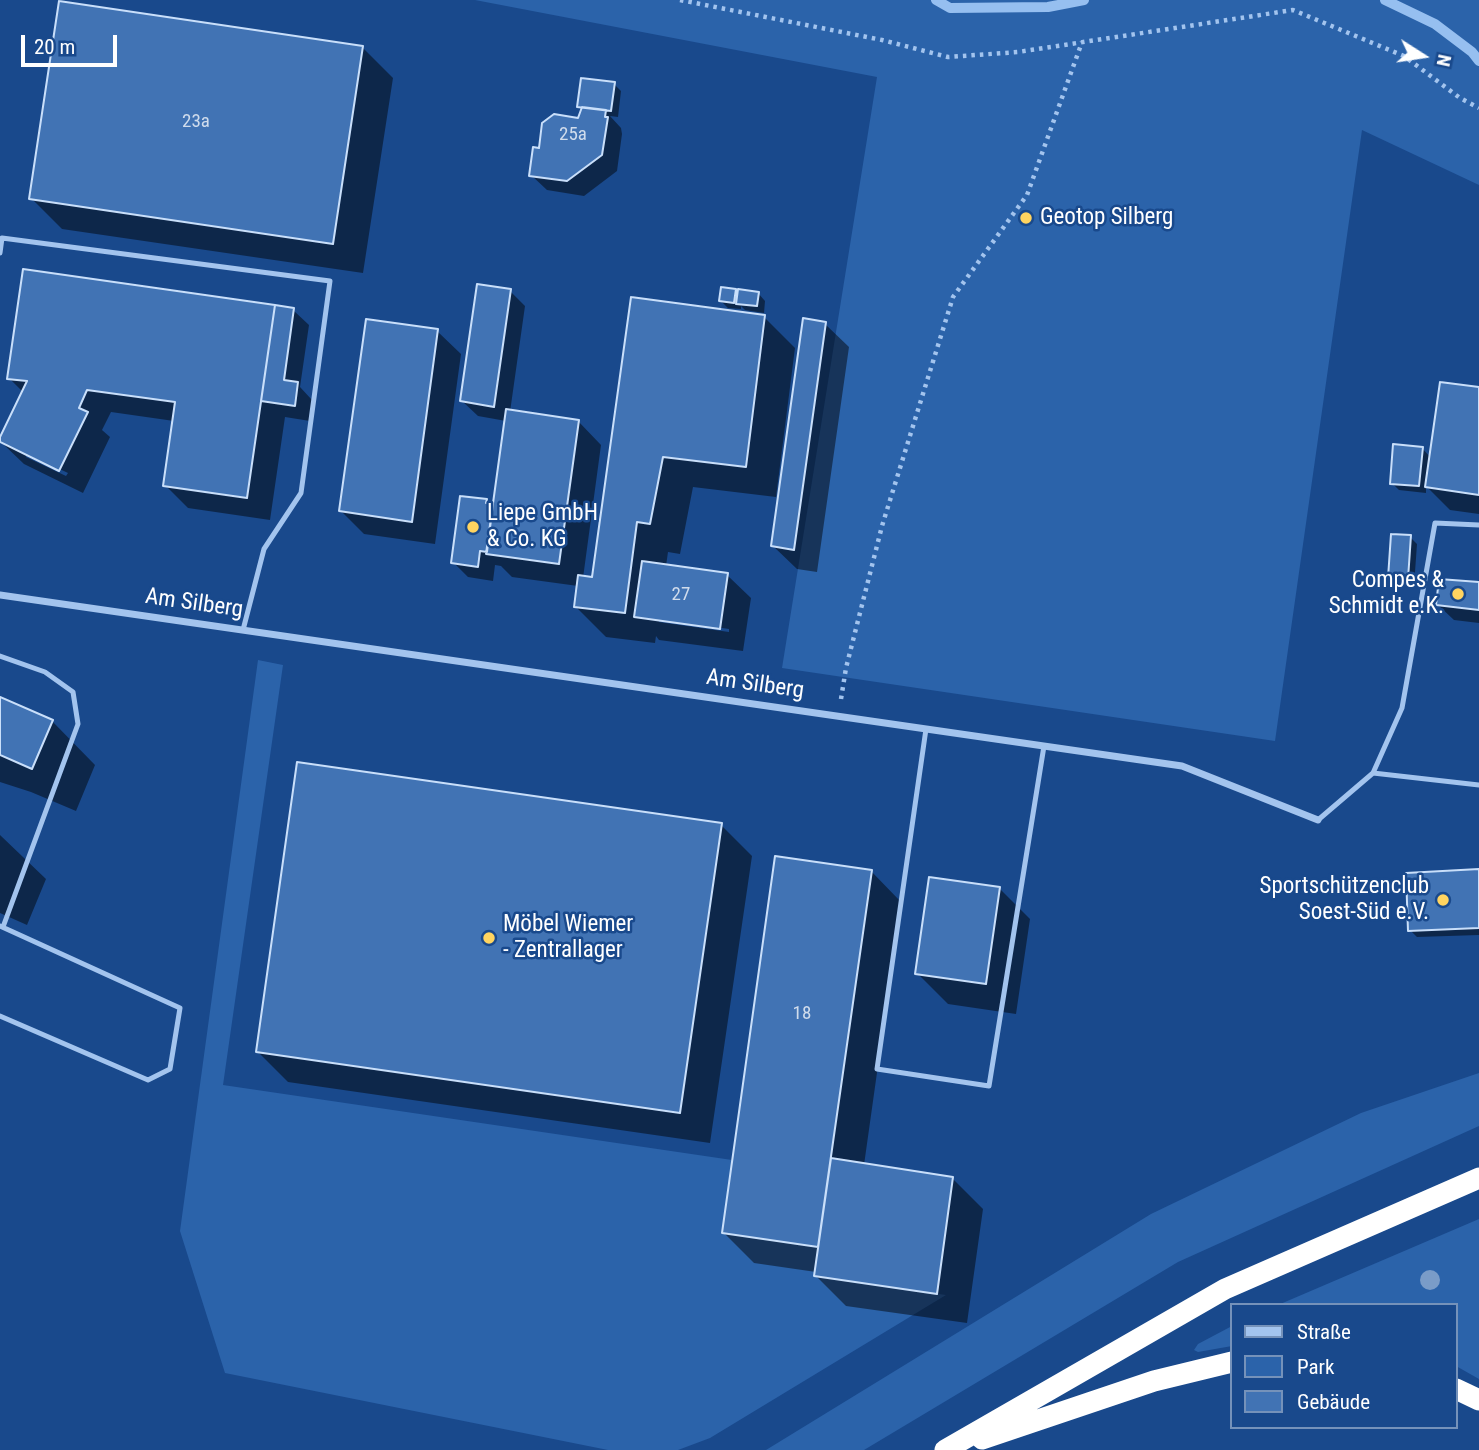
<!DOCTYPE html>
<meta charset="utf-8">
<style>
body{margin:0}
#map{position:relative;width:1479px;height:1450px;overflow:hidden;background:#19498c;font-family:"Roboto Condensed",sans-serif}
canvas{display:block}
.legend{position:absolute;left:1230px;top:1303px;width:228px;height:126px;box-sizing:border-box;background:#19498c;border:2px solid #7592ba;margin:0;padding:9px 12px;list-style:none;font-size:21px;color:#fff}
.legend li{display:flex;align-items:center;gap:14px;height:35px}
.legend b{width:35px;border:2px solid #7592ba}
.north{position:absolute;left:1388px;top:21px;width:70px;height:70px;-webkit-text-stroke:5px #19498c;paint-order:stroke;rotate:102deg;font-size:19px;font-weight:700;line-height:28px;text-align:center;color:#fff}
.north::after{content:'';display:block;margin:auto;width:24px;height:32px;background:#fff;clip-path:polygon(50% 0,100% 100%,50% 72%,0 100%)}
.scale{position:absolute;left:21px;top:35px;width:96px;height:32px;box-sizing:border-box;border:4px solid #fff;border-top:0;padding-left:9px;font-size:21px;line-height:24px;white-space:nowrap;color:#fff;-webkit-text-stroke:5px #19498c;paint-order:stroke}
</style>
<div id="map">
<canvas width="1479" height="1450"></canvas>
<ul class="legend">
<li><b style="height:9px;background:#a3c4ee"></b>Straße</li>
<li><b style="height:19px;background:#2b63aa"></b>Park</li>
<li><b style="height:19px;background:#4173b4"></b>Gebäude</li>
</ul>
<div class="north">N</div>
<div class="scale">20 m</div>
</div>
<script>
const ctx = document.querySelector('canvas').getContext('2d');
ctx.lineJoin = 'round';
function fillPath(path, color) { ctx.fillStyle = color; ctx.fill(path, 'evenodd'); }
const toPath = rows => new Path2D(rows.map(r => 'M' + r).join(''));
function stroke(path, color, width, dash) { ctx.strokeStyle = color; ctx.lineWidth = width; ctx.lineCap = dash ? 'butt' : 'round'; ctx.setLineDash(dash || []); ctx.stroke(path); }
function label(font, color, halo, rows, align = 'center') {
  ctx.font = font + ' "Roboto Condensed",sans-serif'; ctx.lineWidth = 5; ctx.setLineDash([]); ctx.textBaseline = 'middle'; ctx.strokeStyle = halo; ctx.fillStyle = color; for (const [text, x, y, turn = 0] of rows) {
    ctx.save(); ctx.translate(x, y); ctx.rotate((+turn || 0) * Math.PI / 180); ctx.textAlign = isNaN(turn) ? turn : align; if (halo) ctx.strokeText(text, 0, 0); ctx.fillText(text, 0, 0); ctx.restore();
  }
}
const green = toPath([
 [475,0,1479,0,1479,185,1362,130,1275,741,782,668,877,77],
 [258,660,283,665,223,1085,732,1160,722,1233,819,1246,814,1276,946,1295,710,1438,678,1450,608,1450,225,1373,180,1231],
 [1479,1073,1479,1126,1178,1262,864,1450,766,1450,1151,1214,1361,1113],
 [1479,1219,1479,1379,1456,1366,1456,1305,1278,1305],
 [1232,1326,1232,1346,1198,1352,1194,1350,1198,1344]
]);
const shadow = toPath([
 [362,47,393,78,363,273,62,229,31,198],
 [614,84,621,91,618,117,610,116,621,128,622,134,617,171,584,196,547,190,531,175,540,150,579,120,583,110,579,106],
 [735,290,739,295,758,293,765,301,764,313,745,310,741,306,741,309,728,308,721,301],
 [510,291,525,306,510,412,578,421,601,445,583,578,593,579,633,299,764,317,795,348,776,497,693,487,680,554,668,552,666,566,727,575,751,598,743,651,659,640,656,636,655,643,606,637,575,606,578,586,512,577,501,566,495,565,493,581,468,577,453,562,486,501,495,508,506,421,478,416,462,401],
 [659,619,729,629,729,632,659,622],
 [293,310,309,325,300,387,312,400,310,421,285,417,270,520,188,508,165,485,174,421,111,412,102,430,110,437,83,493,24,464,0,441,24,393,9,378],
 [26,453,68,473,66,476,26,457],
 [825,324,849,347,817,572,797,569,773,546],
 [437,331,461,354,435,544,364,534,341,511],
 [1479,389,1479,514,1450,510,1426,486,1426,493,1399,490,1392,483,1422,448,1431,458],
 [1410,537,1417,544,1414,586,1397,585,1390,577],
 [1479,584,1479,623,1454,620,1438,605],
 [0,700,52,721,95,765,76,811,31,792,0,782],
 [721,825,752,856,710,1143,288,1082,258,1052],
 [0,835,46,879,27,925,0,913],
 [871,871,901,902,864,1165,952,1178,983,1209,967,1323,846,1306,816,1276,816,1272,754,1263,723,1232],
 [1479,871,1479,935,1417,937,1410,930],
 [999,888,1030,919,1016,1014,948,1004,917,973]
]);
const stream = toPath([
 [936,0,950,8,1048,7,1084,0],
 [1385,0,1435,24,1472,52,1479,61]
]);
const building = toPath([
 [59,1,363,46,333,244,29,199,59,1],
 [581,78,615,82,611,111,577,107,581,78],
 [582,107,606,110,605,117,608,117,602,155,567,181,529,176,533,147,539,148,542,123,554,114,578,118,582,107],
 [23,269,275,305,247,498,163,486,175,402,87,390,79,408,88,412,59,471,0,442,0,437,27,381,7,379,23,269],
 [477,284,511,289,494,407,460,401,477,284],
 [721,287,736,289,734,303,719,301,721,287],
 [738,289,759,292,757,306,736,304,738,289],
 [631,297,765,315,746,467,663,457,650,524,637,522,625,613,574,607,578,575,592,577,631,297],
 [275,305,294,308,284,380,298,382,295,406,261,401,275,305],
 [803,318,826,322,794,550,771,546,803,318],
 [366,319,438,329,412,522,339,511,366,319],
 [1440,382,1479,387,1479,495,1425,487,1440,382],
 [506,409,579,420,559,564,486,554,506,409],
 [1393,444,1423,447,1419,486,1390,484,1393,444],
 [460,496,487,499,486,503,493,504,487,552,480,551,478,567,451,563,460,496],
 [1391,534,1411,535,1408,579,1388,578,1391,534],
 [642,561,728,573,720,629,634,617,642,561],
 [1439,579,1479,582,1479,610,1436,605,1439,579],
 [0,697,53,720,32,769,0,755,0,697],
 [297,762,722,823,680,1113,256,1052,297,762],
 [775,856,872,870,818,1247,722,1233,775,856],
 [1479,869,1479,928,1408,931,1406,873,1479,869],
 [929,877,1000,887,986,984,915,974,929,877],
 [831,1158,953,1177,937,1294,814,1276,831,1158]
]);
const path = toPath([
 [680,0,882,40,948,57,1018,52,1293,10,1404,56,1460,98,1479,108],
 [841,699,846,668,882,526,953,297,1027,195,1082,42]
]);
const lane = toPath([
 [0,253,2,238,330,281,301,493,264,549,243,630],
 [0,656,45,672,73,692,78,724,3,927],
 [926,729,877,1069,989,1086,1044,746],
 [1373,773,1402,708,1435,523,1479,525],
 [1318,820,1373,773,1479,785],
 [0,926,180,1008,170,1069,148,1080,0,1016]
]);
const street = toPath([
 [0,595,1182,766,1318,820]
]);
const highway = toPath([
 [1456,1389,1479,1400],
 [982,1439,1154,1381,1232,1362],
 [945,1450,1225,1289,1479,1178]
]);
const trees = [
 [1430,1280]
];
const markers = [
 [1026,218,7,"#ffd460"],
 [473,527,7,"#ffd460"],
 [1458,594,7,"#ffd460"],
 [1443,900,7,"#ffd460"],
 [489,938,7,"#ffd460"]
];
const numberNames = [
 ["23a",196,122],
 ["25a",573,135],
 ["27",681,595],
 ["18",802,1014]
];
const poiNames = [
 ["Geotop Silberg",1040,218],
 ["Liepe GmbH",487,514],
 ["& Co. KG",487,540],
 ["Compes &",1444,581,"right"],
 ["Schmidt e.K.",1444,607,"right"],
 ["Sportschützenclub",1429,887,"right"],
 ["Soest-Süd e.V.",1429,913,"right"],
 ["Möbel Wiemer",503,925],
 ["- Zentrallager",503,951]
];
const streetNames = [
 ["Am Silberg",194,604,8],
 ["Am Silberg",755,685,8]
];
fillPath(green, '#2b63aa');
fillPath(shadow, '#0007');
stroke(stream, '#96bff0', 10);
fillPath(building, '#4173b4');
stroke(building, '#c9dffa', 2);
stroke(path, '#a3c4ee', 4.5, [3.5, 5]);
stroke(lane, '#a3c4ee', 5);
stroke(street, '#a3c4ee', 7);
stroke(highway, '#fff', 21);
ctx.fillStyle = '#7a9cc8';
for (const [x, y] of trees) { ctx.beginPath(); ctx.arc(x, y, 10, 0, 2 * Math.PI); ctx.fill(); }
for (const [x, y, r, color] of markers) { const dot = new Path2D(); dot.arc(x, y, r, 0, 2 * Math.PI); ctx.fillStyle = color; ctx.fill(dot); stroke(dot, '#19498c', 2.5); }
label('19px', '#d0dcec', null, numberNames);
label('23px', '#fff', '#19498c', poiNames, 'left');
label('23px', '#fff', '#19498c', streetNames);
</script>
